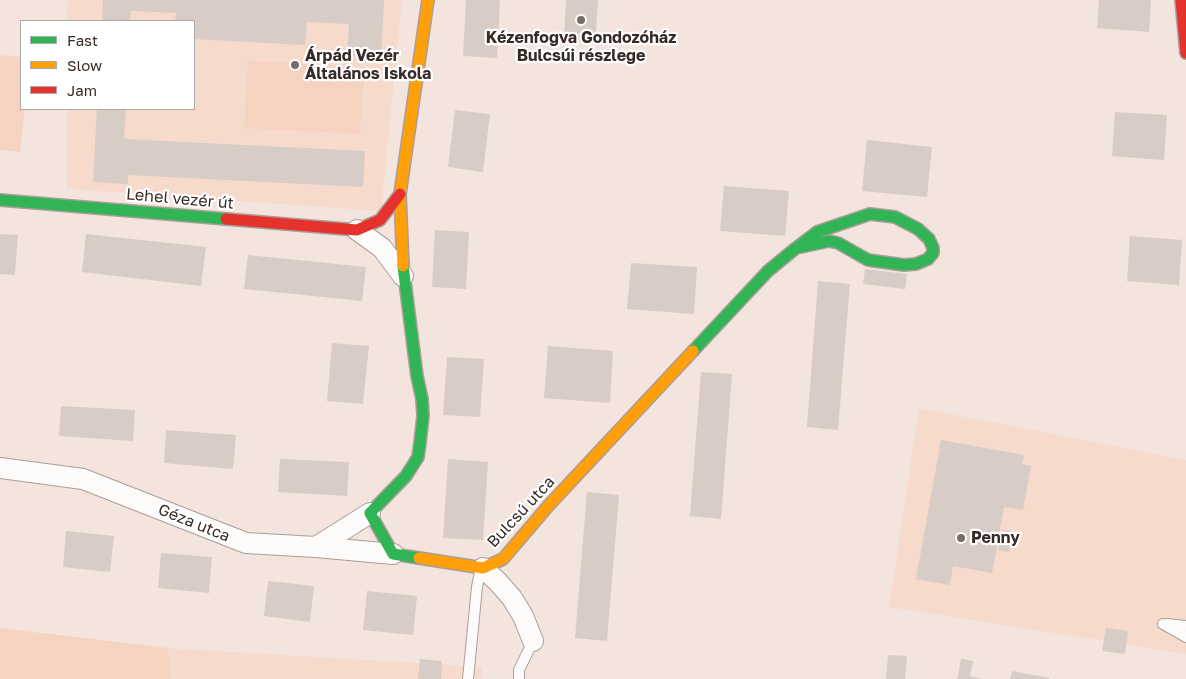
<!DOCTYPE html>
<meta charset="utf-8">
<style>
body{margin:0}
#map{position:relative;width:1186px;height:679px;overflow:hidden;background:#f3e5de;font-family:"Golos Text",sans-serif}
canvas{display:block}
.legend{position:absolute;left:20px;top:20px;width:175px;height:90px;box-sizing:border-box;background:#fff;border:1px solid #afaaa8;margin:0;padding:6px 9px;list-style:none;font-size:15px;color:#382b25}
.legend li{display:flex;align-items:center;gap:10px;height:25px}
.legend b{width:25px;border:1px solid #afaaa8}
</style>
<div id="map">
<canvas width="1186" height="679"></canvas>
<ul class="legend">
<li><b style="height:6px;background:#30b455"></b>Fast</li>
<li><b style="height:6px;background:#ff9f0a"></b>Slow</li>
<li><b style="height:6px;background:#e5322d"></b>Jam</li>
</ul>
</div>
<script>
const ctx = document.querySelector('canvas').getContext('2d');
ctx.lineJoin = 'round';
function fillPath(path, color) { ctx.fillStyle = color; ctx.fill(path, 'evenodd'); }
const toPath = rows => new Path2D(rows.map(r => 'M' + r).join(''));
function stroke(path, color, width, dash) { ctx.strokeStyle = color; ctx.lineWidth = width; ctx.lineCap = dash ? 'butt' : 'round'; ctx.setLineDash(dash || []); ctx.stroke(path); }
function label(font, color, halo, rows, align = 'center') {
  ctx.font = font + ' "Golos Text",sans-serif'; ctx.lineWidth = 4.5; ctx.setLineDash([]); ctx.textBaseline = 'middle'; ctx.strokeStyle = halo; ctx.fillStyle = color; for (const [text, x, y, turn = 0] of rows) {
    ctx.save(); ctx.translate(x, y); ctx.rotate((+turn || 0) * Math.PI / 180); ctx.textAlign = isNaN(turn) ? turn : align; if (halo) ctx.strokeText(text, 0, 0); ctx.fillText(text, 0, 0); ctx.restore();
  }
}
const built = toPath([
 [68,0,402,0,381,211,67,189,67,109,194,109,194,21,67,21],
 [919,408,1186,460,1186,654,889,607],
 [168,648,482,667,481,679,171,679]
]);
const green = toPath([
 [0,55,21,57,21,109,25,109,20,152,0,150],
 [248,61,364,67,360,134,244,128],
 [0,628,168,648,171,679,0,679]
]);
const building = toPath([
 [103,0,384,0,381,58,347,56,349,24,307,22,305,45,194,39,194,21,175,21,176,13,131,11,130,21,102,21],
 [466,0,500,0,497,58,463,56],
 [566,0,598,0,595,43,564,40],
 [1099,0,1151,0,1149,32,1097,28],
 [97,109,126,109,124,139,365,151,363,187,128,175,128,184,93,182],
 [455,110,490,114,483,172,448,167],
 [1115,112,1167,115,1164,160,1112,156],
 [867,140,932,147,927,197,862,191],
 [724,186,789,191,785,236,720,231],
 [435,230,469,232,466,289,432,287],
 [0,234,18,235,15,275,0,274],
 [86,234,206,247,201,286,82,272],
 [1130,236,1182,240,1179,285,1127,281],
 [248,255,366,267,362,301,244,289],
 [631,263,697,267,694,314,627,309],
 [865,269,907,274,905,289,863,284],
 [818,281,850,284,838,430,807,427],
 [332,343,369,346,363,404,327,401],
 [548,346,613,351,610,403,544,398],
 [447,357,484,359,480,417,443,415],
 [701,372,732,374,721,519,690,516],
 [61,406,135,410,133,441,59,436],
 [166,430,236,435,233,469,164,463],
 [941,440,1024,455,1022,464,1031,466,1023,510,1004,507,992,573,953,566,950,585,916,579],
 [280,459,349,462,347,496,278,492],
 [448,459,488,462,483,540,443,538],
 [587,492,619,495,607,641,575,638],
 [1002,530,1012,531,1009,552,998,550],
 [66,531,114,536,110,572,63,567],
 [161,553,212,557,209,593,158,588],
 [268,581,314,586,310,622,264,616],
 [367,591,417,596,413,635,363,630],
 [1106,628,1128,631,1125,654,1102,651],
 [888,655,907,656,905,679,886,679],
 [420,659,442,661,441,679,418,679],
 [961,659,973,661,970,676,982,679,957,679],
 [1012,671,1049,678,1049,679,1010,679]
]);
const lane = toPath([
 [1163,624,1186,637],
 [1167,624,1186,626],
 [468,679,477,587,479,577,483,569],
 [519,679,519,670,533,641]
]);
const street = toPath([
 [357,230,382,248,403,276],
 [0,468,83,479,246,543,316,547,393,554],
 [316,547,370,513],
 [483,568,498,582,512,598,523,616,533,641]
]);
const fast = toPath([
 [0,200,226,219],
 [403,266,417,376,422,399,423,416,420,443,418,457,406,476,370,513,393,554,419,558],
 [693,351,768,271,796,248,817,232,870,214,895,217,918,229,929,239,933,248,933,253,928,259,916,264,904,265,868,260,838,243,829,241,796,248]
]);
const slow = toPath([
 [403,266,400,194,428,0],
 [419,558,483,568,503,559,549,505,693,351]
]);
const jam = toPath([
 [1181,0,1186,53],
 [226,219,357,230,380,220,400,194]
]);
const markers = [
 [581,20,5,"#796c66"],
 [295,65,5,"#796c66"],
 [961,538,5,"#796c66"]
];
const poiNames = [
 ["Kézenfogva Gondozóház",581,38,"center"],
 ["Bulcsúi részlege",581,56,"center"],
 ["Árpád Vezér",305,56],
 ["Általános Iskola",305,74],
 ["Penny",971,538]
];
const streetNames = [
 ["Lehel vezér út",180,199,5],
 ["Bulcsú utca",521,512,-47],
 ["Géza utca",194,523,22]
];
fillPath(built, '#f6dacc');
fillPath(green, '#f6d3c1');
fillPath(building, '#d8ccc6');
stroke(lane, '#a99e98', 12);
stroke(street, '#a99e98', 22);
stroke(fast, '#a99e98', 14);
stroke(slow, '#a99e98', 14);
stroke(jam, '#a99e98', 14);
stroke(lane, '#fdfbfa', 10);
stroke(street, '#fdfbfa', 20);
stroke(fast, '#30b455', 11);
stroke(slow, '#ff9f0a', 11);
stroke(jam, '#e5322d', 11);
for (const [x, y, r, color] of markers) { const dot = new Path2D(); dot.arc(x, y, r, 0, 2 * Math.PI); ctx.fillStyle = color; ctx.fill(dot); stroke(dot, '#fff', 2); }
label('bold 16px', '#382b25', '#fff', poiNames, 'left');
label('16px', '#382b25', '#fff', streetNames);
</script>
